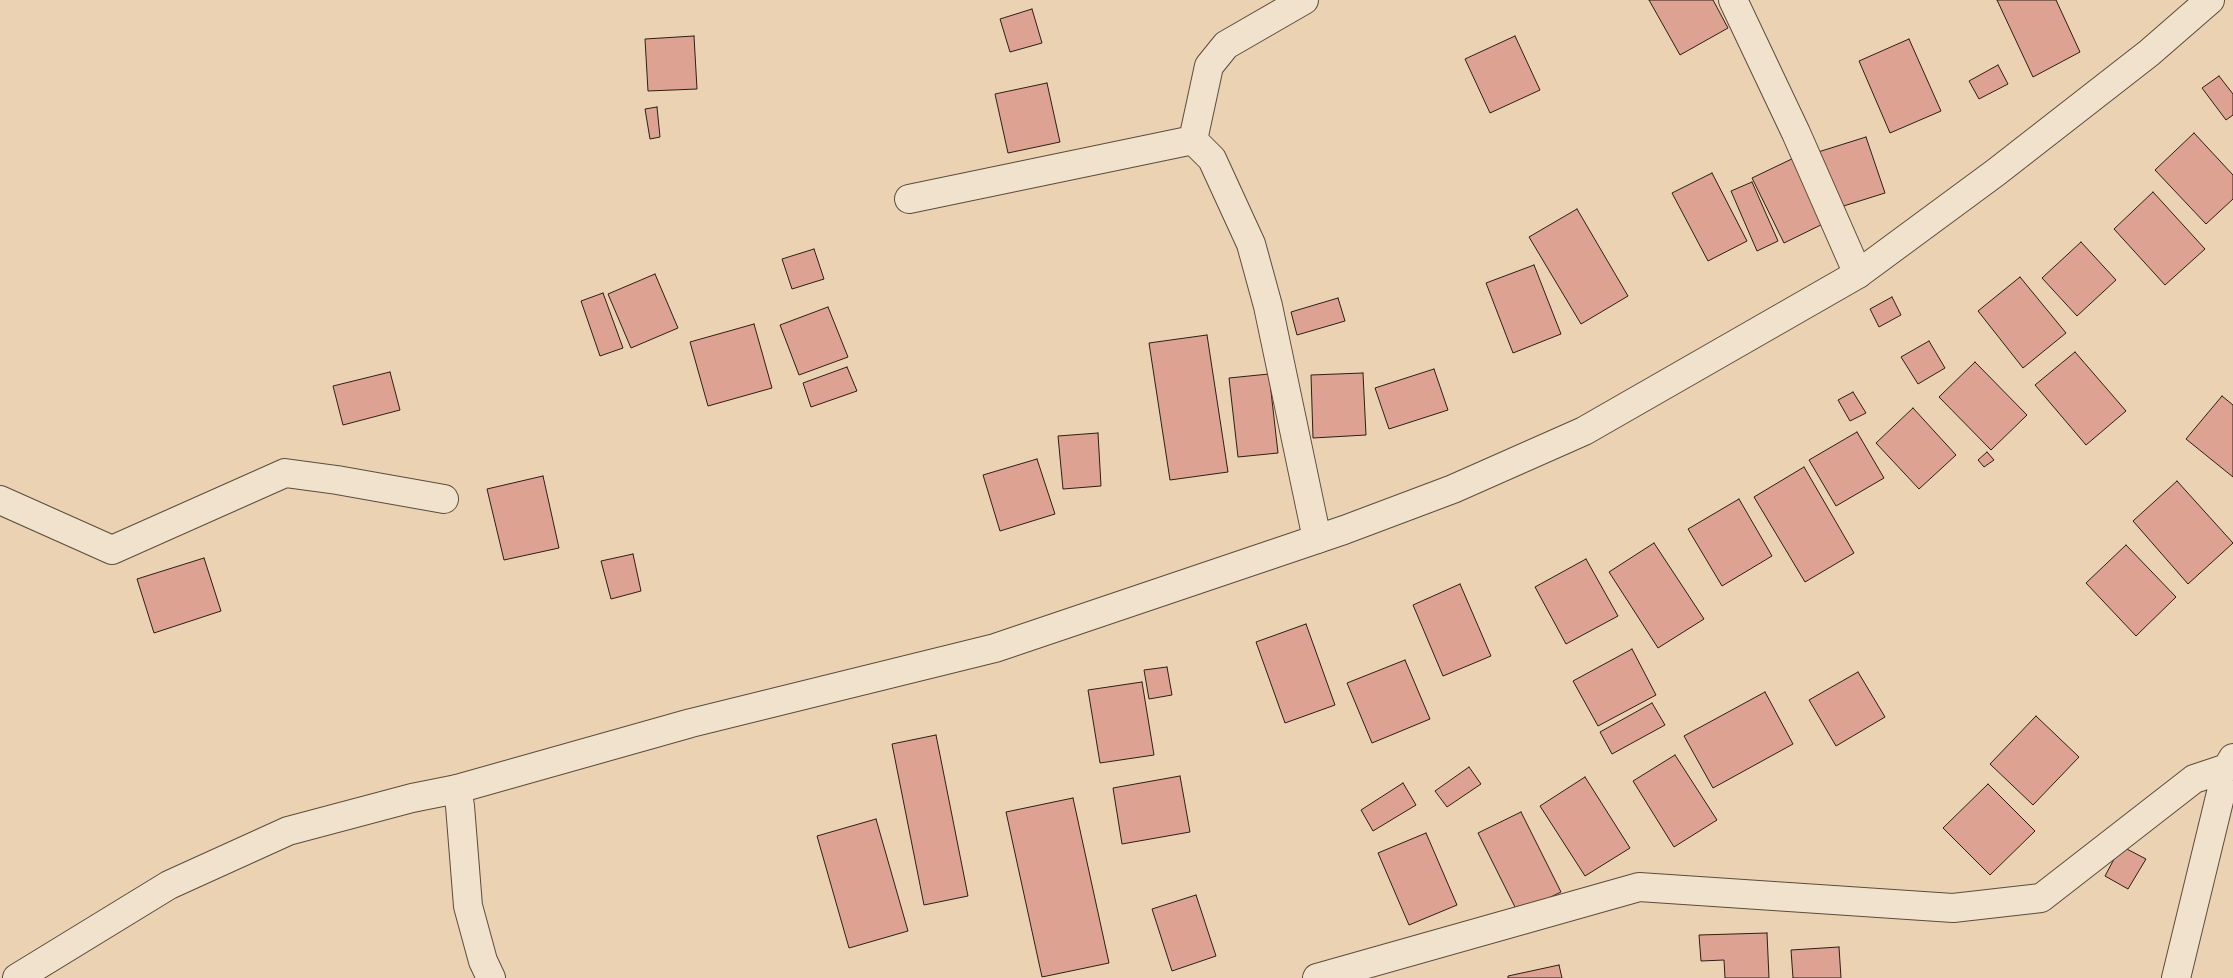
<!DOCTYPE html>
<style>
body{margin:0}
canvas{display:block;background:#ead2b2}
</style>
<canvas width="2233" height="978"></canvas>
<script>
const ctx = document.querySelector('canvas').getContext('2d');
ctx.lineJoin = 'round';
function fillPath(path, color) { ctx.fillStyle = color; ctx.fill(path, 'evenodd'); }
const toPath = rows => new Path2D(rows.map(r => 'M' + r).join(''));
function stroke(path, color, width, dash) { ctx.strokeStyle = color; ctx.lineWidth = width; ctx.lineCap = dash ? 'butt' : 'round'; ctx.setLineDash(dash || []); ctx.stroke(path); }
const building = toPath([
 [1649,0,1713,0,1728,28,1680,55,1649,0],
 [1997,0,2056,0,2080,52,2033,77,1997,0],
 [1032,9,1042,43,1010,52,1000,19,1032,9],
 [694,36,697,89,648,91,645,39,694,36],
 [1515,36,1540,90,1490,113,1465,59,1515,36],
 [1909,39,1941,111,1890,133,1859,61,1909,39],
 [1998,65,2008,84,1979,99,1969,81,1998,65],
 [2219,76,2233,94,2233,115,2226,120,2202,88,2219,76],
 [1047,83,1060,142,1008,153,995,94,1047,83],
 [657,107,660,137,650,139,645,109,657,107],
 [2194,133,2233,175,2233,199,2206,224,2155,170,2194,133],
 [1866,137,1885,193,1834,209,1815,153,1866,137],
 [1798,156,1829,221,1784,243,1752,178,1798,156],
 [1712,173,1747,241,1708,261,1672,193,1712,173],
 [1752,182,1778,241,1757,251,1731,191,1752,182],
 [2153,192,2205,249,2165,285,2114,229,2153,192],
 [1577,209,1628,296,1581,324,1529,237,1577,209],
 [2081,242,2116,280,2077,316,2042,278,2081,242],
 [814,249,824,279,792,289,782,259,814,249],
 [1534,265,1561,334,1513,353,1486,283,1534,265],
 [655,274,678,328,631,348,608,294,655,274],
 [2020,277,2066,333,2023,368,1978,311,2020,277],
 [603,293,623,348,600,356,581,301,603,293],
 [1892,297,1901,315,1879,327,1870,309,1892,297],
 [1338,298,1345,321,1297,335,1291,312,1338,298],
 [828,307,848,357,799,375,780,325,828,307],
 [754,324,772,388,708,406,690,342,754,324],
 [1207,335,1228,472,1170,480,1149,343,1207,335],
 [1929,341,1945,368,1918,384,1901,357,1929,341],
 [2075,352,2126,411,2086,445,2035,385,2075,352],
 [1975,362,2027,415,1991,450,1939,397,1975,362],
 [847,367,857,391,811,407,803,383,847,367],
 [1434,369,1448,410,1389,429,1375,388,1434,369],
 [390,372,400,410,343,425,333,386,390,372],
 [1363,373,1366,435,1313,438,1311,375,1363,373],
 [1269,374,1278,453,1238,457,1229,378,1269,374],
 [1853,392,1866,413,1850,421,1838,400,1853,392],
 [2222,396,2233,405,2233,477,2186,439,2222,396],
 [1913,408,1956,455,1919,489,1876,443,1913,408],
 [1857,432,1884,478,1836,506,1809,460,1857,432],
 [1098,433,1101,486,1063,489,1058,436,1098,433],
 [1987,452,1994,460,1984,467,1978,460,1987,452],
 [1037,459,1055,514,1000,531,983,475,1037,459],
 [1804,467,1854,553,1805,582,1754,497,1804,467],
 [543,476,559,548,504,560,487,489,543,476],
 [2177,481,2233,543,2188,584,2133,521,2177,481],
 [1739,499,1772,556,1722,586,1688,529,1739,499],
 [1654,543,1704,619,1658,648,1609,572,1654,543],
 [2126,545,2176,597,2136,636,2086,583,2126,545],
 [633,554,641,591,611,599,601,561,633,554],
 [204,558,221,611,154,633,137,579,204,558],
 [1586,559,1618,616,1566,644,1535,587,1586,559],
 [1460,584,1491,656,1443,676,1413,605,1460,584],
 [1306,624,1335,705,1285,723,1256,642,1306,624],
 [1632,649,1656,695,1598,726,1573,681,1632,649],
 [1405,660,1430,719,1372,743,1347,683,1405,660],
 [1167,667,1172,695,1149,699,1144,670,1167,667],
 [1858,672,1885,717,1836,746,1809,700,1858,672],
 [1142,682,1154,755,1100,763,1088,690,1142,682],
 [1765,692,1793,744,1713,788,1684,736,1765,692],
 [1652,703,1665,725,1612,754,1600,732,1652,703],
 [2036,716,2079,757,2033,805,1990,764,2036,716],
 [936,735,968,896,924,905,892,744,936,735],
 [1675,755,1717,820,1674,847,1633,781,1675,755],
 [1469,767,1481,784,1447,807,1435,791,1469,767],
 [1180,776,1190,832,1122,844,1113,788,1180,776],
 [1585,777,1630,848,1585,876,1540,806,1585,777],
 [1403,783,1416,805,1373,831,1361,810,1403,783],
 [1988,784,2035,831,1990,875,1943,828,1988,784],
 [1073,798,1109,963,1042,977,1006,812,1073,798],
 [1521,812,1561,892,1518,913,1478,833,1521,812],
 [876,819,908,931,849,948,817,836,876,819],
 [1426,833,1457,905,1409,925,1378,853,1426,833],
 [2121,846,2146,859,2128,889,2105,876,2121,846],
 [1196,895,1216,956,1172,971,1152,909,1196,895],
 [1767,933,1769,978,1725,978,1724,960,1701,961,1699,935,1767,933],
 [1839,947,1841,978,1793,978,1791,950,1839,947],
 [1559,965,1562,978,1508,978,1508,976,1559,965]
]);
const minor = toPath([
 [1733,0,1796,133,1858,274],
 [1193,140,1212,159,1251,244,1268,306,1317,539],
 [1193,140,1209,66,1226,45,1304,0],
 [909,199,1193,140],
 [0,500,112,550,285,473,337,480,444,499],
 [457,789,460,806,468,906,483,961,491,978],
 [1317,978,1639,887,1953,908,2041,898,2194,779,2227,768],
 [2176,978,2227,768,2233,758]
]);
const tertiary = toPath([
 [17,978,169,885,288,831,412,798,457,789,691,723,995,648,1344,530,1453,489,1584,431,1858,274,1995,173,2149,53,2210,0]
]);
fillPath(building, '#dda292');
stroke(building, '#2c1f15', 1);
stroke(minor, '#5c4c3c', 30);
stroke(tertiary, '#5c4c3c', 30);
stroke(minor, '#f1e2cd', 28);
stroke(tertiary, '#f1e2cd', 28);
</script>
